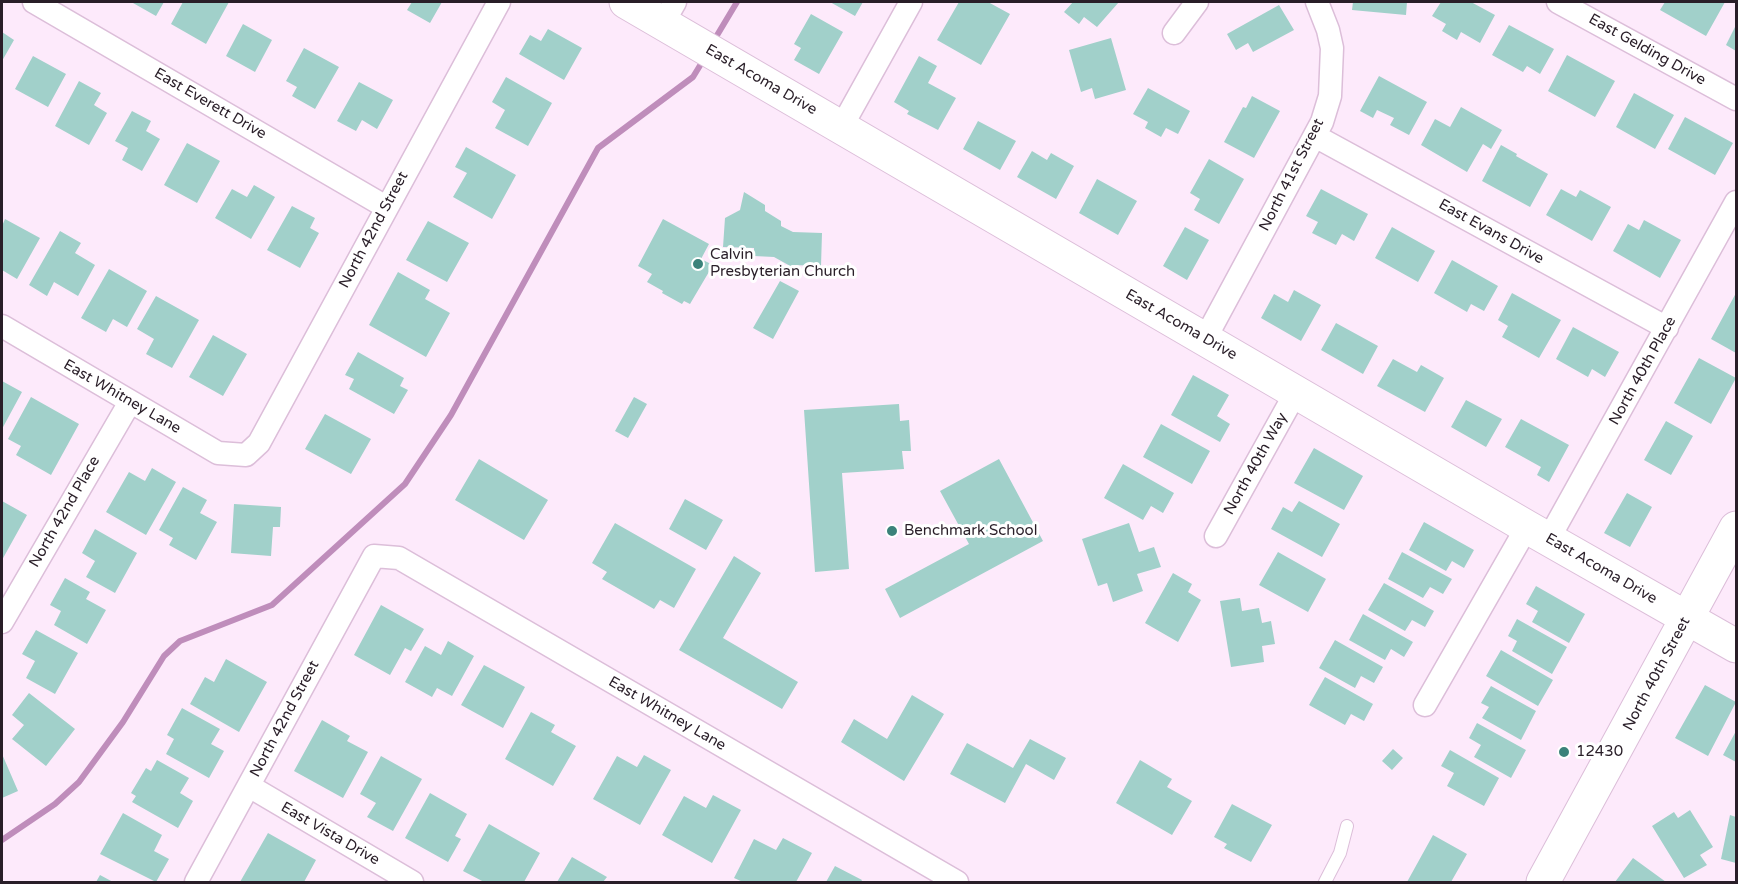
<!DOCTYPE html>
<style>
body{margin:0}
#map{position:relative;width:1738px;height:884px;overflow:hidden;background:#fdeafb;font-family:"Varela Round",sans-serif}
canvas{display:block}
.frame{position:absolute;inset:0;border:3px solid #291e28;pointer-events:none}
</style>
<div id="map">
<canvas width="1738" height="884"></canvas>
<div class="frame"></div>
</div>
<script>
const ctx = document.querySelector('canvas').getContext('2d');
ctx.lineJoin = 'round';
const toPath = rows => new Path2D(rows.map(r => 'M' + r).join(''));
function stroke(path, color, width, dash) { ctx.strokeStyle = color; ctx.lineWidth = width; ctx.lineCap = dash ? 'butt' : 'round'; ctx.setLineDash(dash || []); ctx.stroke(path); }
function fillPath(path, color) { ctx.fillStyle = color; ctx.fill(path, 'evenodd'); }
function label(font, color, halo, rows, align = 'center') {
  ctx.font = font + ' "Varela Round",sans-serif'; ctx.lineWidth = 6; ctx.setLineDash([]); ctx.textBaseline = 'middle'; ctx.strokeStyle = halo; ctx.fillStyle = color; for (const [text, x, y, turn = 0] of rows) {
    ctx.save(); ctx.translate(x, y); ctx.rotate((+turn || 0) * Math.PI / 180); ctx.textAlign = isNaN(turn) ? turn : align; if (halo) ctx.strokeText(text, 0, 0); ctx.fillText(text, 0, 0); ctx.restore();
  }
}
const stream = toPath([
 [713,42,737,2],
 [2,840,55,804,79,782,123,722,164,656,180,641,272,605,405,484,451,415,598,148,693,77,704,59]
]);
const building = toPath([
 [134,2,164,2,156,16,133,3],
 [183,2,229,2,206,44,171,24],
 [412,2,442,2,430,23,407,10],
 [830,2,863,2,855,16],
 [959,2,988,2,1010,14,981,65,937,40],
 [1073,2,1119,2,1097,27,1084,17,1079,24,1064,12],
 [1353,2,1407,2,1406,15,1352,10],
 [1441,2,1471,2,1495,15,1480,43,1461,32,1457,40,1442,31,1446,24,1432,16],
 [1665,2,1725,2,1706,36,1660,10],
 [1279,5,1294,30,1253,52,1248,43,1236,50,1227,34],
 [811,14,843,32,819,74,794,60,801,48,794,44],
 [243,24,272,40,255,72,226,56],
 [1509,25,1554,49,1540,74,1527,66,1523,72,1492,55],
 [1736,25,1736,51,1726,45],
 [548,29,582,48,564,80,519,54,530,35,541,41],
 [2,32,14,40,2,61],
 [1111,38,1126,90,1095,99,1092,88,1081,92,1069,50],
 [304,48,339,67,315,109,292,96,297,87,286,81],
 [1567,55,1615,81,1595,117,1548,91],
 [33,56,66,74,48,107,15,89],
 [919,56,937,66,928,83,956,98,938,130,907,114,909,111,894,102],
 [1379,76,1427,102,1409,135,1390,125,1394,118,1377,110,1373,118,1360,111],
 [506,77,552,103,528,146,495,128,505,110,492,102],
 [79,81,101,93,94,105,107,113,89,145,55,126],
 [359,82,393,100,377,129,362,120,356,131,337,121],
 [1148,88,1190,111,1178,134,1166,128,1161,137,1145,128,1148,122,1133,114],
 [1634,93,1674,115,1655,149,1616,127],
 [1252,96,1280,111,1254,158,1224,142,1243,107,1246,108],
 [1461,107,1502,130,1491,149,1483,144,1467,172,1421,145,1435,119,1450,127],
 [132,111,151,121,146,131,160,139,142,171,122,160,128,148,115,141],
 [1685,117,1733,143,1715,175,1668,149],
 [978,121,1016,141,1000,170,963,149],
 [187,143,220,161,197,203,164,185],
 [1501,145,1517,154,1516,156,1548,174,1530,207,1482,181],
 [466,147,516,175,492,219,453,197,467,173,455,167],
 [1032,151,1047,160,1051,153,1074,166,1056,199,1017,177],
 [1209,159,1244,179,1219,224,1194,210,1200,199,1190,193],
 [1097,179,1137,201,1118,235,1079,213],
 [254,185,275,197,251,239,215,218,232,189,247,197],
 [1321,189,1368,214,1354,241,1342,234,1336,245,1312,233,1318,222,1306,216],
 [1561,189,1576,197,1580,190,1611,207,1592,241,1546,215],
 [744,192,765,205,765,211,781,221,781,226,793,232,822,233,821,266,793,265,792,267,774,257,754,256,754,248,723,247,725,218,740,210],
 [292,206,315,218,310,228,319,233,300,268,267,250],
 [5,219,40,238,17,279,2,270,2,226],
 [663,219,709,244,701,259,713,265,690,304,684,301,682,304,662,293,663,291,647,282,652,274,638,266],
 [1644,220,1681,240,1660,278,1613,251,1628,224,1639,230],
 [428,221,469,243,447,282,406,260],
 [1185,227,1209,240,1187,280,1163,266],
 [1392,227,1435,251,1418,282,1375,258],
 [60,231,81,243,75,253,95,265,78,296,54,282,47,296,29,285],
 [1452,260,1498,286,1484,311,1471,304,1467,312,1434,293],
 [109,269,147,291,127,327,113,319,106,332,81,318],
 [398,272,430,290,425,299,450,313,426,357,369,325],
 [780,281,799,291,773,339,753,328],
 [1294,290,1321,305,1301,341,1261,318,1274,294,1288,302],
 [1512,293,1561,320,1539,358,1502,337,1508,326,1498,320],
 [1736,293,1736,353,1711,339],
 [156,296,199,320,172,368,146,354,154,339,137,329],
 [1336,323,1378,346,1363,374,1321,350],
 [1573,327,1619,352,1605,377,1592,369,1588,377,1556,359],
 [213,335,247,354,223,396,189,377],
 [358,352,404,378,400,386,408,390,394,414,349,389,354,379,345,375],
 [1699,358,1736,378,1711,424,1674,403],
 [1393,359,1417,372,1421,365,1444,378,1425,412,1377,386],
 [1193,375,1229,395,1217,416,1230,424,1220,442,1171,415],
 [2,381,22,392,2,429],
 [31,397,79,424,51,475,16,455,21,446,8,439],
 [634,397,647,404,628,438,615,431],
 [1466,400,1502,419,1486,447,1451,427],
 [899,404,900,421,909,420,911,451,902,451,904,469,842,473,849,569,815,572,804,410],
 [325,414,371,439,351,474,305,449],
 [1521,419,1569,445,1549,482,1537,475,1541,467,1505,447],
 [1666,421,1693,436,1671,475,1644,460],
 [1161,424,1210,451,1192,484,1143,457],
 [1314,448,1363,476,1344,510,1294,483],
 [479,459,548,500,524,540,455,500],
 [999,459,1043,541,900,618,885,589,969,544,940,491],
 [1123,464,1174,493,1163,513,1151,506,1143,520,1104,498],
 [152,468,176,482,146,535,106,512,129,472,145,481],
 [183,487,207,500,200,513,217,522,196,560,169,545,173,538,159,530],
 [1627,493,1652,507,1630,547,1604,533],
 [685,499,723,520,706,550,669,529],
 [2,501,27,515,2,560],
 [1299,501,1340,524,1322,557,1271,529,1283,507,1292,512],
 [234,504,281,507,280,527,273,527,271,556,231,553],
 [1424,522,1474,550,1464,568,1452,561,1446,571,1409,550],
 [615,523,696,569,674,608,660,600,654,609,602,579,607,572,592,563],
 [1129,523,1139,552,1154,547,1161,567,1137,574,1143,591,1113,602,1107,583,1098,586,1082,539],
 [95,529,137,553,115,593,86,577,95,561,82,553],
 [1278,552,1326,579,1308,612,1259,585],
 [1402,552,1452,579,1443,594,1430,587,1423,598,1388,579],
 [734,556,761,573,723,638,798,682,782,709,679,650],
 [1173,573,1192,584,1188,592,1201,600,1178,642,1145,623],
 [65,578,90,592,86,599,106,610,87,644,54,625,61,611,50,605],
 [1384,583,1434,611,1425,627,1412,620,1405,631,1368,610],
 [1536,586,1585,614,1569,643,1532,622,1538,611,1526,604],
 [1240,598,1242,611,1259,608,1262,623,1271,621,1275,644,1262,646,1264,662,1231,667,1220,601],
 [381,605,424,629,411,651,405,648,390,675,354,655],
 [1363,614,1413,642,1404,657,1391,649,1385,660,1349,640],
 [1517,619,1567,647,1552,674,1512,651,1517,641,1508,636],
 [36,630,78,653,55,694,26,678,35,661,22,654],
 [1335,640,1383,667,1374,683,1361,676,1355,688,1319,668],
 [448,641,474,656,452,696,437,688,432,697,405,682,425,646,441,655],
 [1501,650,1553,680,1538,706,1486,676],
 [226,659,267,682,239,732,190,704,205,677,214,682],
 [484,665,525,687,503,728,461,705],
 [1325,677,1373,704,1364,721,1351,714,1345,725,1309,705],
 [1705,685,1736,702,1708,756,1675,738],
 [1491,686,1536,711,1521,740,1482,718,1489,707,1481,703],
 [29,693,75,729,46,766,12,739,24,725,12,715],
 [912,695,944,714,904,781,841,742,854,719,887,739],
 [182,708,220,729,211,744,224,751,209,778,166,754,174,739,167,735],
 [531,712,555,725,551,732,576,746,553,786,505,759],
 [322,720,350,736,347,741,368,752,343,798,294,771],
 [1477,723,1526,750,1511,778,1474,757,1481,745,1469,738],
 [1736,731,1736,762,1723,755],
 [1030,739,1066,758,1054,780,1026,764,1005,803,950,774,967,743,1013,768],
 [1393,749,1403,758,1392,770,1382,761],
 [1450,750,1499,778,1484,806,1447,786,1454,773,1441,766],
 [2,754,18,791,2,798],
 [644,755,671,770,640,825,593,799,617,756,637,767],
 [381,756,422,779,393,831,367,817,376,803,360,794],
 [157,760,189,778,180,793,193,801,178,828,132,802,136,796,131,793,146,768,151,771],
 [1140,760,1172,779,1167,787,1192,801,1172,835,1116,803],
 [430,793,467,814,455,836,461,839,448,862,405,838],
 [713,795,741,810,712,863,662,835,684,796,706,808],
 [1232,804,1272,825,1251,862,1224,848,1227,844,1214,837],
 [1690,810,1713,847,1700,855,1707,865,1684,878,1652,826,1674,812,1678,818],
 [123,813,162,835,154,851,169,859,156,882,100,854],
 [1730,815,1736,817,1736,863,1721,859],
 [489,824,540,853,524,882,484,882,463,871],
 [268,833,316,860,304,882,240,882],
 [1433,835,1467,854,1451,882,1407,882],
 [783,838,812,853,796,882,743,882,734,878,754,839,776,850],
 [572,857,607,877,603,882,557,882],
 [1633,858,1666,882,1615,882],
 [835,866,862,880,861,882,826,882],
 [100,875,113,882,96,882]
]);
const lane = toPath([
 [1325,882,1340,853,1347,826]
]);
const street = toPath([
 [34,2,386,207],
 [1558,2,1736,99],
 [663,23,675,2],
 [1174,33,1197,2],
 [842,126,911,2],
 [1315,136,1667,328],
 [2,326,218,453,246,455,259,443,499,2],
 [1205,339,1322,122,1330,96,1332,48,1328,30,1317,2],
 [1216,536,1296,392],
 [1548,540,1736,202],
 [2,622,130,402],
 [1425,705,1527,527],
 [249,786,412,882],
 [196,882,374,556,399,558,957,882]
]);
const secondary = toPath([
 [626,2,1527,527,1736,646],
 [1543,882,1736,528]
]);
const markers = [
 [698,264,6,"#3b827a"],
 [892,531,6,"#3b827a"],
 [1564,752,6,"#3b827a"]
];
const streetNames = [
 ["East Gelding Drive",1647,50,29],
 ["East Acoma Drive",761,80,30],
 ["East Everett Drive",210,104,30],
 ["North 41st Street",1292,175,-63],
 ["North 42nd Street",374,230,-62],
 ["East Evans Drive",1491,232,29],
 ["East Acoma Drive",1181,325,30],
 ["North 40th Place",1643,371,-61],
 ["East Whitney Lane",122,397,30],
 ["North 40th Way",1256,464,-61],
 ["North 42nd Place",65,512,-60],
 ["East Acoma Drive",1601,569,30],
 ["North 40th Street",1657,674,-62],
 ["East Whitney Lane",667,714,30],
 ["North 42nd Street",285,719,-62],
 ["East Vista Drive",330,834,30]
];
const poiNames = [
 ["Calvin",710,255],
 ["Presbyterian Church",710,272],
 ["Benchmark School",904,531],
 ["12430",1576,752]
];
stroke(stream, '#bf8dbb', 6);
fillPath(building, '#a1d0ca');
stroke(lane, '#dcbed9', 14);
stroke(street, '#dcbed9', 25);
stroke(secondary, '#dcbed9', 35);
stroke(lane, '#fff', 12);
stroke(street, '#fff', 22);
stroke(secondary, '#fff', 33);
for (const [x, y, r, color] of markers) { const dot = new Path2D(); dot.arc(x, y, r, 0, 2 * Math.PI); ctx.fillStyle = color; ctx.fill(dot); stroke(dot, '#fff', 2); }
label('15px', '#291e28', '#fff', streetNames);
label('15px', '#291e28', '#fff', poiNames, 'left');
</script>
